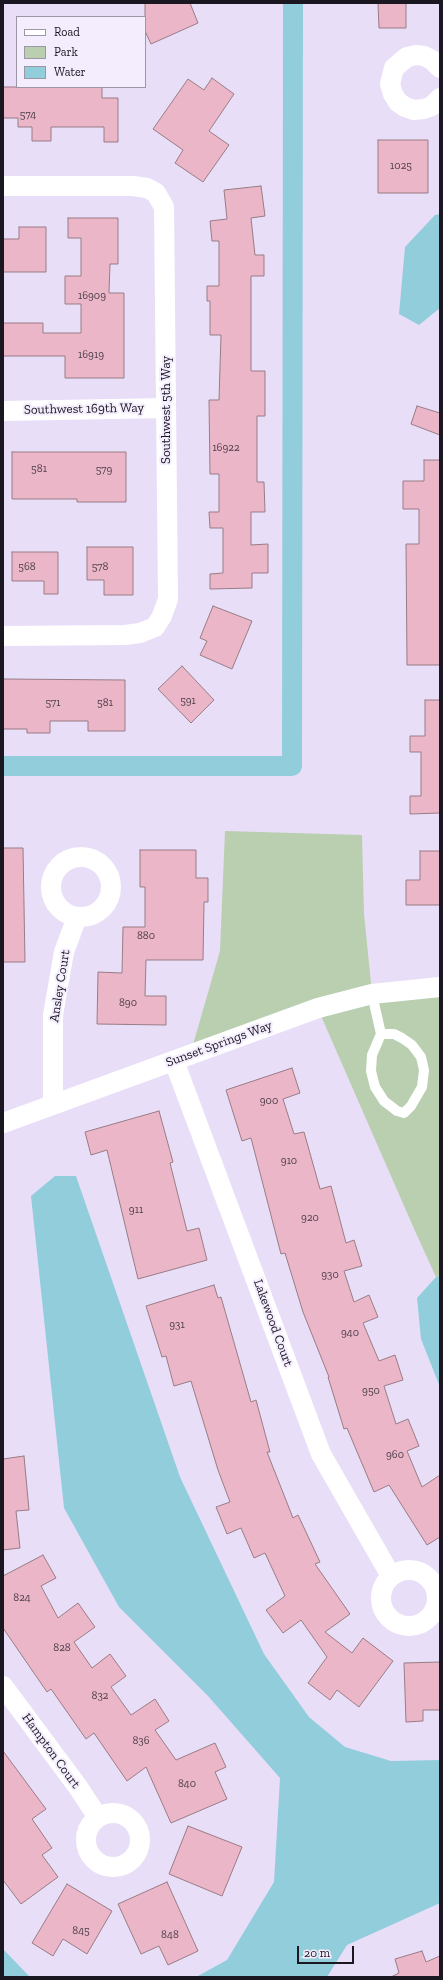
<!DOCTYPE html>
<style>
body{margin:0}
#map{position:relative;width:443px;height:1980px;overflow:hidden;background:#e9def8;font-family:"Zilla Slab",serif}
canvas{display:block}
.frame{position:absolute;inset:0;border:4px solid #1b1720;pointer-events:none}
.legend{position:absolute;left:16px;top:16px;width:130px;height:72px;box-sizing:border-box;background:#f4edfd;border:1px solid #9d97a5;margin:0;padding:5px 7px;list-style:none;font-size:12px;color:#1b1720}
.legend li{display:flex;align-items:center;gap:8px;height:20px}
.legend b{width:20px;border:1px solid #9d97a5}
.scale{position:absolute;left:297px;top:1946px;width:57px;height:18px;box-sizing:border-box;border:2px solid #1b1720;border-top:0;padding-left:5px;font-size:12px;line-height:14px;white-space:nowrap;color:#1b1720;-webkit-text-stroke:3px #f4edfd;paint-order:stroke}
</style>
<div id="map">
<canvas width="443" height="1980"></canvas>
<div class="frame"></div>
<ul class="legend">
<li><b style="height:5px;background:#fff"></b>Road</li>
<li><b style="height:11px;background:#b9cfaf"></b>Park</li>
<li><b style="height:11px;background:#92cddb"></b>Water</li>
</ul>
<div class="scale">20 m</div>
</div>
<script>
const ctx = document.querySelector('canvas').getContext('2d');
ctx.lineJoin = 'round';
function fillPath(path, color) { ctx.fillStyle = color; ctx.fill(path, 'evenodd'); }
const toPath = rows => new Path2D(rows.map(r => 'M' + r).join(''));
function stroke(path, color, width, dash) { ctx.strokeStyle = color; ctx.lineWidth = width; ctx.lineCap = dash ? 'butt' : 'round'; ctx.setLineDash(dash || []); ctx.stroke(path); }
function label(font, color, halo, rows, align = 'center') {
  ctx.font = font + ' "Zilla Slab",serif'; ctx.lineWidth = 4; ctx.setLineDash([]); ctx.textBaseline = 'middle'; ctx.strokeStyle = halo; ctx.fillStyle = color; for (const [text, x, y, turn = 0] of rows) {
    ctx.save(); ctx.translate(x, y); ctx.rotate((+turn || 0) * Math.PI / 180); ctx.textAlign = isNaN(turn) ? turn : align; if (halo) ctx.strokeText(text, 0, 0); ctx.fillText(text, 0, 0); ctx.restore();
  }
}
const green = toPath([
 [225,831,362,835,364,914,372,993,440,987,440,1276,436,1277,415,1231,318,1009,190,1055,220,951]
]);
const water = toPath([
 [440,214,440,308,419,325,399,314,405,247,435,215],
 [55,1176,76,1176,180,1477,264,1654,309,1717,345,1747,391,1761,440,1760,440,1903,347,1945,327,1977,196,1977,227,1960,274,1882,280,1778,208,1696,119,1607,64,1508,31,1196],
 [440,1276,440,1387,421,1339,417,1298,436,1277],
 [3,1949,30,1977,3,1977]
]);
const canal = toPath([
 [3,766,292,766,293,3]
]);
const building = toPath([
 [145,3,190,3,198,23,151,44,145,31,145,3],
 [378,3,406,3,406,28,379,28,378,3],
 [212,78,234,94,209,131,229,145,203,182,175,163,183,150,153,129,188,79,204,90,212,78],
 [3,87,102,87,102,98,118,98,118,142,104,142,104,127,51,127,51,141,32,141,32,127,18,127,18,118,3,118,3,87],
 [378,140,428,140,428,193,378,193,378,140],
 [261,186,265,216,251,218,255,255,264,255,264,276,251,276,251,371,265,371,265,416,257,416,257,482,264,482,265,512,251,512,251,545,268,544,268,573,252,573,252,588,210,589,210,574,223,573,223,528,210,528,209,512,219,512,219,474,210,474,209,400,219,400,221,335,210,335,210,301,207,301,207,286,219,286,219,241,212,241,210,221,227,219,224,190,261,186],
 [68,218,118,218,118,264,110,264,109,293,124,293,124,378,65,378,65,356,3,356,3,323,43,323,43,333,81,333,81,304,65,304,65,276,81,276,81,238,68,238,68,218],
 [19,227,46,227,46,272,3,272,3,239,19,239,19,227],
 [417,406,440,413,440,435,411,424,417,406],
 [12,452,126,452,126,502,77,502,77,499,12,499,12,452],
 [424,460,440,460,440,665,407,665,406,544,419,544,419,509,403,509,403,481,424,481,424,460],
 [87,547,133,547,133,595,104,595,104,580,87,580,87,547],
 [12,552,58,552,58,594,44,594,44,581,12,581,12,552],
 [213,606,252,621,232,669,200,655,207,641,200,638,213,606],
 [182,666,214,700,191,723,158,689,182,666],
 [3,679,125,680,125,731,88,731,88,721,50,721,50,733,27,733,27,729,3,729,3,679],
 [425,700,440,700,440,813,410,814,410,796,421,796,421,752,410,752,410,736,425,736,425,700],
 [3,848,23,848,25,962,3,962,3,848],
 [140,850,196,850,196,878,208,878,208,902,204,902,203,960,146,960,145,996,166,996,166,1025,97,1024,98,972,122,973,123,927,145,927,145,887,140,887,140,850],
 [420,851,440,851,440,905,406,905,406,880,420,880,420,851],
 [292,1068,300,1093,283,1099,294,1134,304,1132,320,1189,331,1186,346,1243,354,1240,362,1266,344,1271,354,1302,369,1295,378,1317,363,1323,379,1361,395,1355,403,1380,384,1386,396,1424,408,1419,419,1446,407,1451,422,1487,440,1475,440,1537,427,1545,389,1485,374,1492,347,1428,344,1429,328,1377,329,1377,303,1312,285,1253,281,1254,251,1138,242,1141,226,1090,292,1068],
 [159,1111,173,1162,170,1163,187,1231,199,1228,207,1260,138,1279,107,1150,91,1155,85,1132,159,1111],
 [214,1285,218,1298,221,1297,251,1402,256,1400,270,1452,267,1452,293,1518,298,1515,320,1562,315,1564,350,1614,325,1632,352,1653,363,1638,393,1661,359,1707,337,1690,330,1700,308,1683,327,1657,301,1620,283,1633,266,1610,285,1596,265,1553,254,1558,241,1528,227,1534,216,1507,230,1502,218,1470,191,1381,174,1386,166,1356,162,1357,146,1306,214,1285],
 [24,1456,29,1510,16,1511,20,1548,3,1550,3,1459,24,1456],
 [43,1555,56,1578,41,1586,58,1618,78,1603,95,1627,74,1642,92,1668,110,1654,126,1676,111,1687,131,1715,155,1699,169,1721,155,1730,176,1760,215,1743,226,1767,215,1772,227,1799,171,1823,146,1767,127,1781,94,1733,86,1739,51,1689,47,1692,3,1628,3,1576,43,1555],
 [440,1662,440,1710,423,1710,423,1721,406,1722,404,1663,440,1662],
 [3,1751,46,1809,32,1819,52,1848,42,1855,58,1877,21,1904,3,1880,3,1751],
 [188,1826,242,1847,222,1896,169,1874,188,1826],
 [167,1882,198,1951,168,1965,159,1946,141,1954,118,1904,167,1882],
 [67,1884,112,1911,87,1954,63,1939,53,1956,32,1943,67,1884],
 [422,1951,426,1962,440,1956,440,1977,391,1977,399,1973,395,1959,422,1951]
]);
const service = toPath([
 [372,994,381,1034,372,1055,371,1071,375,1087,384,1101,397,1111,404,1113,411,1106,422,1087,424,1070,421,1057,412,1045,402,1038,394,1034,381,1034]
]);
const minor = toPath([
 [440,68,432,60,424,56,416,55,407,57,394,68,390,84,393,94,398,102,405,107,414,110,424,109,432,106,440,98],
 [3,186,133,186,147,188,156,193,164,207,168,599,162,616,155,627,140,633,125,635,3,636],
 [3,411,166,408],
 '51 887a30 30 0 1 1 60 0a30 30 0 1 1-60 0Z',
 [174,1061,321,1454,391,1576],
 [53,1105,53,1015,64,952,77,917],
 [3,1123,318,1008,372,994,440,987],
 '381 1598a28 28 0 1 1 56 0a28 28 0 1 1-56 0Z',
 [3,1686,78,1787,97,1816],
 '86 1840a27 27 0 1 1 54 0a27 27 0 1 1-54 0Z'
]);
const numberNames = [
 ["574",28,115],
 ["1025",401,166],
 ["16909",92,296],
 ["16919",91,355],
 ["16922",226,448],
 ["581",39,469],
 ["579",104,470],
 ["568",27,567],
 ["578",100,567],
 ["591",188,701],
 ["571",53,703],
 ["581",105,703],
 ["880",146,936],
 ["890",128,1003],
 ["900",269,1101],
 ["910",289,1161],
 ["911",136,1210],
 ["920",310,1218],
 ["930",330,1275],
 ["931",177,1325],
 ["940",350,1333],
 ["950",371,1391],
 ["960",395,1455],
 ["824",22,1598],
 ["828",62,1648],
 ["832",100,1696],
 ["836",141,1741],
 ["840",187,1784],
 ["845",81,1931],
 ["848",170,1935]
];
const streetNames = [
 ["Southwest 169th Way",84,409,-1],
 ["Southwest 5th Way",166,410,-90],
 ["Ansley Court",60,986,-81],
 ["Sunset Springs Way",219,1044,-20],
 ["Lakewood Court",273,1323,70],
 ["Hampton Court",51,1751,54]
];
fillPath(green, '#b9cfaf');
fillPath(water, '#92cddb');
stroke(canal, '#92cddb', 20);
fillPath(building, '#eab6c8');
stroke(building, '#987c85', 1);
stroke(service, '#fff', 10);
stroke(minor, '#fff', 20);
label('11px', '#4f3f4a', null, numberNames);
label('13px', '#1b1720', '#f4edfd', streetNames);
</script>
